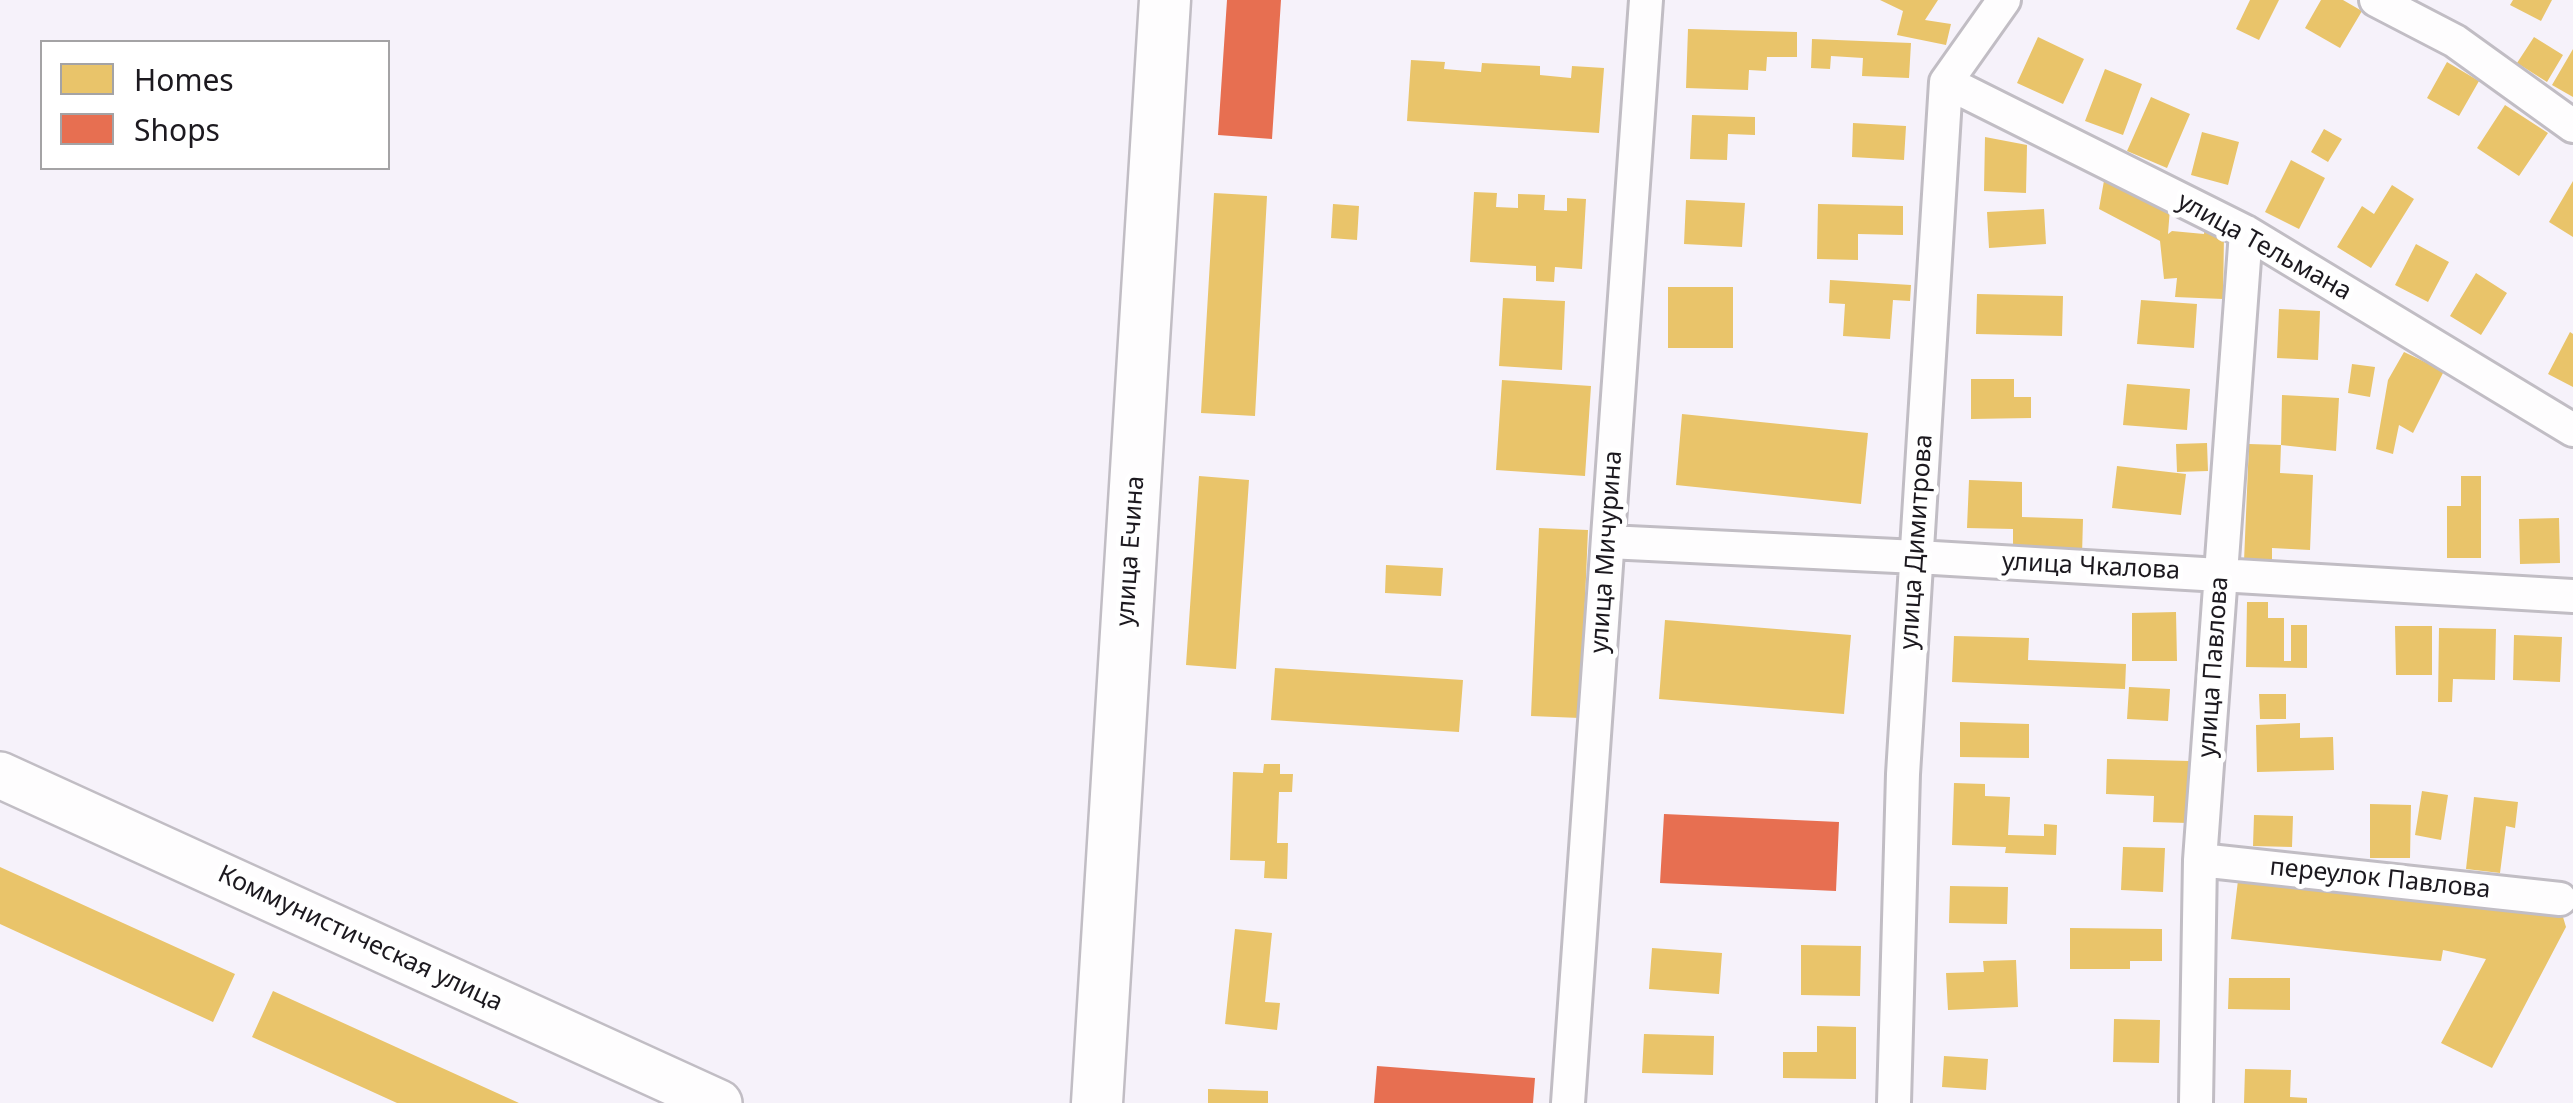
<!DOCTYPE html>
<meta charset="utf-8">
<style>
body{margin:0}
#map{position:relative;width:2573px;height:1103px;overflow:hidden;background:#f6f2fa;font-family:"Noto Sans",sans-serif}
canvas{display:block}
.legend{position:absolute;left:40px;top:40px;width:350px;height:130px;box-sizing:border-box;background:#fff;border:2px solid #a4a3a5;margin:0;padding:12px 18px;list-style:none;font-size:30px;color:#1c191f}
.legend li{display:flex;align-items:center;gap:20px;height:50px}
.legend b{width:50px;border:2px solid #a4a3a5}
</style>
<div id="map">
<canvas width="2573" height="1103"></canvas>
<ul class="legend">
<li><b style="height:28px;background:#e9c46a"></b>Homes</li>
<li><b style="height:28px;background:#e76f51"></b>Shops</li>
</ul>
</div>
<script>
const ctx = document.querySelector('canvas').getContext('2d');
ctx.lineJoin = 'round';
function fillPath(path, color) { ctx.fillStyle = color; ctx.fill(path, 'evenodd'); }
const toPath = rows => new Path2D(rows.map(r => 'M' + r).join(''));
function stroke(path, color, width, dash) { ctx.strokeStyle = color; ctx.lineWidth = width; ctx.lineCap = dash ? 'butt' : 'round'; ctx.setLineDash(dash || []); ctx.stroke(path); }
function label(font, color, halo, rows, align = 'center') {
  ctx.font = font + ' "Noto Sans",sans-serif'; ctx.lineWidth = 10; ctx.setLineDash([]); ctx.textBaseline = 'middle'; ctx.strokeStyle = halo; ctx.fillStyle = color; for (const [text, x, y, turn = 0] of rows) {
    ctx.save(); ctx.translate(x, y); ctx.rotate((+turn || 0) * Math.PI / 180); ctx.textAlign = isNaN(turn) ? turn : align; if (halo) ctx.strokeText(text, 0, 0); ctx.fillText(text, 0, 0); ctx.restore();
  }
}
const homes = toPath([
 [1880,0,1938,0,1925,20,1951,24,1946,45,1897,35,1903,11],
 [2250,0,2279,0,2259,40,2236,29],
 [2321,0,2343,0,2362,11,2340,48,2305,28],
 [2513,0,2552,0,2541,21,2510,5],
 [1688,29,1797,32,1797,57,1767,57,1766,71,1749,70,1748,90,1686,88],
 [2038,37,2084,59,2063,104,2017,83],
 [2534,37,2563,55,2547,82,2517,63],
 [1812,39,1911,43,1909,78,1862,76,1863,58,1831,56,1830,69,1811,68],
 [2573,49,2573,97,2552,85],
 [1411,60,1445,62,1444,69,1481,72,1482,63,1540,66,1540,75,1571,78,1572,66,1604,68,1599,133,1407,121],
 [2447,62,2479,81,2459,116,2427,98],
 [2105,69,2142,84,2123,135,2085,121],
 [2151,97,2190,114,2167,168,2127,151],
 [2505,105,2548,133,2519,176,2477,148],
 [1692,115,1755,117,1755,135,1728,134,1727,160,1690,159],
 [1853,123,1906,126,1904,160,1852,157],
 [2324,129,2342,139,2328,162,2311,152],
 [2202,132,2239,142,2228,185,2191,175],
 [1985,137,2027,145,2026,193,1984,191],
 [2291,160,2325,178,2299,229,2265,212],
 [2105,175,2170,208,2168,234,2172,231,2204,234,2205,221,2224,235,2223,299,2175,297,2177,278,2164,279,2160,241,2099,209],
 [2573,181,2573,237,2549,222],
 [2392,185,2414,199,2371,268,2337,247,2362,206,2374,214],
 [1474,192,1497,193,1496,207,1518,208,1518,194,1545,195,1544,210,1567,211,1567,198,1586,199,1582,269,1555,267,1554,282,1536,281,1536,266,1470,262],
 [1214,193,1267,196,1255,416,1201,413],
 [1686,200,1745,203,1742,247,1684,244],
 [1333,204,1359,206,1357,240,1331,238],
 [1818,204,1903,206,1903,235,1858,234,1858,260,1817,259],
 [2044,209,2046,244,1989,248,1987,212],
 [2416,244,2449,262,2428,302,2395,285],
 [2476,273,2507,293,2481,335,2450,316],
 [1830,280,1911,285,1910,301,1893,300,1890,339,1843,336,1845,304,1829,303],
 [1668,287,1733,287,1733,348,1668,348],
 [1977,294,2063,296,2062,336,1976,334],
 [1503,298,1565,301,1562,370,1499,366],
 [2141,300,2197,304,2194,348,2137,344],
 [2279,309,2320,311,2318,360,2277,358],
 [2570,332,2573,334,2573,387,2548,374],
 [2404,352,2444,371,2413,433,2399,425,2393,454,2376,449,2388,380],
 [2352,364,2375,367,2370,397,2348,393],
 [1971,379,2014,379,2014,397,2031,397,2031,418,1971,419],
 [1502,380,1591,386,1585,476,1496,470],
 [2127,384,2190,389,2187,430,2123,425],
 [2282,395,2339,398,2336,451,2281,445],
 [1682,414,1868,433,1861,504,1676,485],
 [2207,443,2208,471,2177,472,2176,444],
 [2249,444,2281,445,2280,473,2313,475,2310,550,2272,548,2272,562,2244,561],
 [2117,466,2186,474,2181,515,2112,508],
 [1199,476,1249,480,1236,669,1186,665],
 [2461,476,2481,476,2481,558,2447,558,2447,506,2461,506],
 [1969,480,2022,482,2022,517,2083,519,2082,555,2013,552,2013,529,1967,528],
 [2559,518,2560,563,2520,564,2519,519],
 [1539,528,1588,530,1580,718,1531,716],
 [1386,565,1443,568,1441,596,1385,593],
 [2247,602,2268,602,2268,618,2284,618,2284,661,2291,661,2291,625,2307,625,2307,668,2246,667],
 [2176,612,2177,661,2132,661,2132,613],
 [1665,620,1851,635,1844,714,1659,699],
 [2395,626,2432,626,2432,675,2396,675],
 [2439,628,2496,629,2495,680,2453,679,2452,702,2438,702],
 [2514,635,2562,637,2560,682,2513,680],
 [1954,636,2029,638,2028,660,2126,664,2125,689,1952,682],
 [1275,668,1463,680,1459,732,1271,720],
 [2129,687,2170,689,2168,721,2127,719],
 [2259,694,2286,694,2286,719,2260,719],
 [1960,722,2029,724,2029,758,1960,757],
 [2300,723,2300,738,2333,737,2334,770,2257,772,2256,725],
 [2107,759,2190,761,2188,823,2153,822,2154,796,2106,794],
 [1264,764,1280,764,1280,774,1293,774,1292,792,1279,792,1277,843,1288,843,1287,879,1264,878,1265,861,1230,860,1233,772,1263,773],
 [1954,783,1985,784,1985,796,2010,797,2008,835,2044,836,2044,824,2057,825,2056,855,2005,853,2006,847,1952,845],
 [2422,791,2448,795,2441,840,2415,835],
 [2474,797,2518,802,2515,828,2506,826,2500,873,2466,869],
 [2370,804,2411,805,2410,858,2370,858],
 [2254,815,2293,816,2292,847,2253,846],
 [2123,847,2165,848,2163,892,2121,890],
 [0,867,235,974,213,1022,0,924],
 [2239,872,2447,892,2445,904,2558,914,2563,917,2566,927,2492,1068,2441,1043,2486,959,2443,950,2441,961,2231,939],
 [1950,886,2008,887,2007,924,1949,923],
 [2070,928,2162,929,2162,961,2130,961,2130,969,2070,969],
 [1235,929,1272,933,1265,1002,1280,1003,1277,1030,1225,1024],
 [1801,945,1861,946,1860,996,1801,995],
 [1652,948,1722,953,1719,994,1649,989],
 [2016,960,2018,1007,1948,1010,1946,973,1984,972,1983,961],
 [2229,978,2290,978,2290,1010,2228,1009],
 [273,991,519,1103,397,1103,252,1037],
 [2114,1019,2160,1020,2159,1063,2113,1062],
 [1817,1026,1856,1027,1856,1079,1783,1078,1783,1052,1817,1052],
 [1644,1034,1714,1036,1713,1075,1642,1073],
 [1944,1056,1988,1059,1986,1090,1942,1087],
 [2245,1069,2291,1070,2290,1097,2307,1098,2307,1103,2244,1103],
 [1208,1089,1268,1091,1268,1103,1208,1103]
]);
const shops = toPath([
 [1227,0,1281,0,1272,139,1218,135],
 [1664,814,1839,822,1836,891,1660,883],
 [1377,1066,1535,1078,1533,1103,1374,1103]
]);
const street = toPath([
 [2376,0,2455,41,2573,126],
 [1946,82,2246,232,2573,430],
 [1608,542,1917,557,2573,596],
 [2200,860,2560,899],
 [1568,1103,1646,0],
 [1894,1103,1903,774,1946,82,2004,0],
 [2196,1103,2200,860,2246,232]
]);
const secondary = toPath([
 [0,775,719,1103]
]);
const primary = toPath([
 [1097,1103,1165,0]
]);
const streetNames = [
 ["улица Тельмана",2264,247,29],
 ["улица Димитрова",1917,542,-86],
 ["улица Ечина",1131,551,-86],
 ["улица Мичурина",1607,552,-86],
 ["улица Чкалова",2091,567,3],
 ["улица Павлова",2214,667,-86],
 ["переулок Павлова",2380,879,6],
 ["Коммунистическая улица",360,939,25]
];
fillPath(homes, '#e9c46a');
fillPath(shops, '#e76f51');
stroke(street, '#c1bdc4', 38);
stroke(secondary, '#c1bdc4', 50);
stroke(primary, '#c1bdc4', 55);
stroke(street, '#fefdfe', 32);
stroke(secondary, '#fefdfe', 45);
stroke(primary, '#fefdfe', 50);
label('25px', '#1c191f', '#fff', streetNames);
</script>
